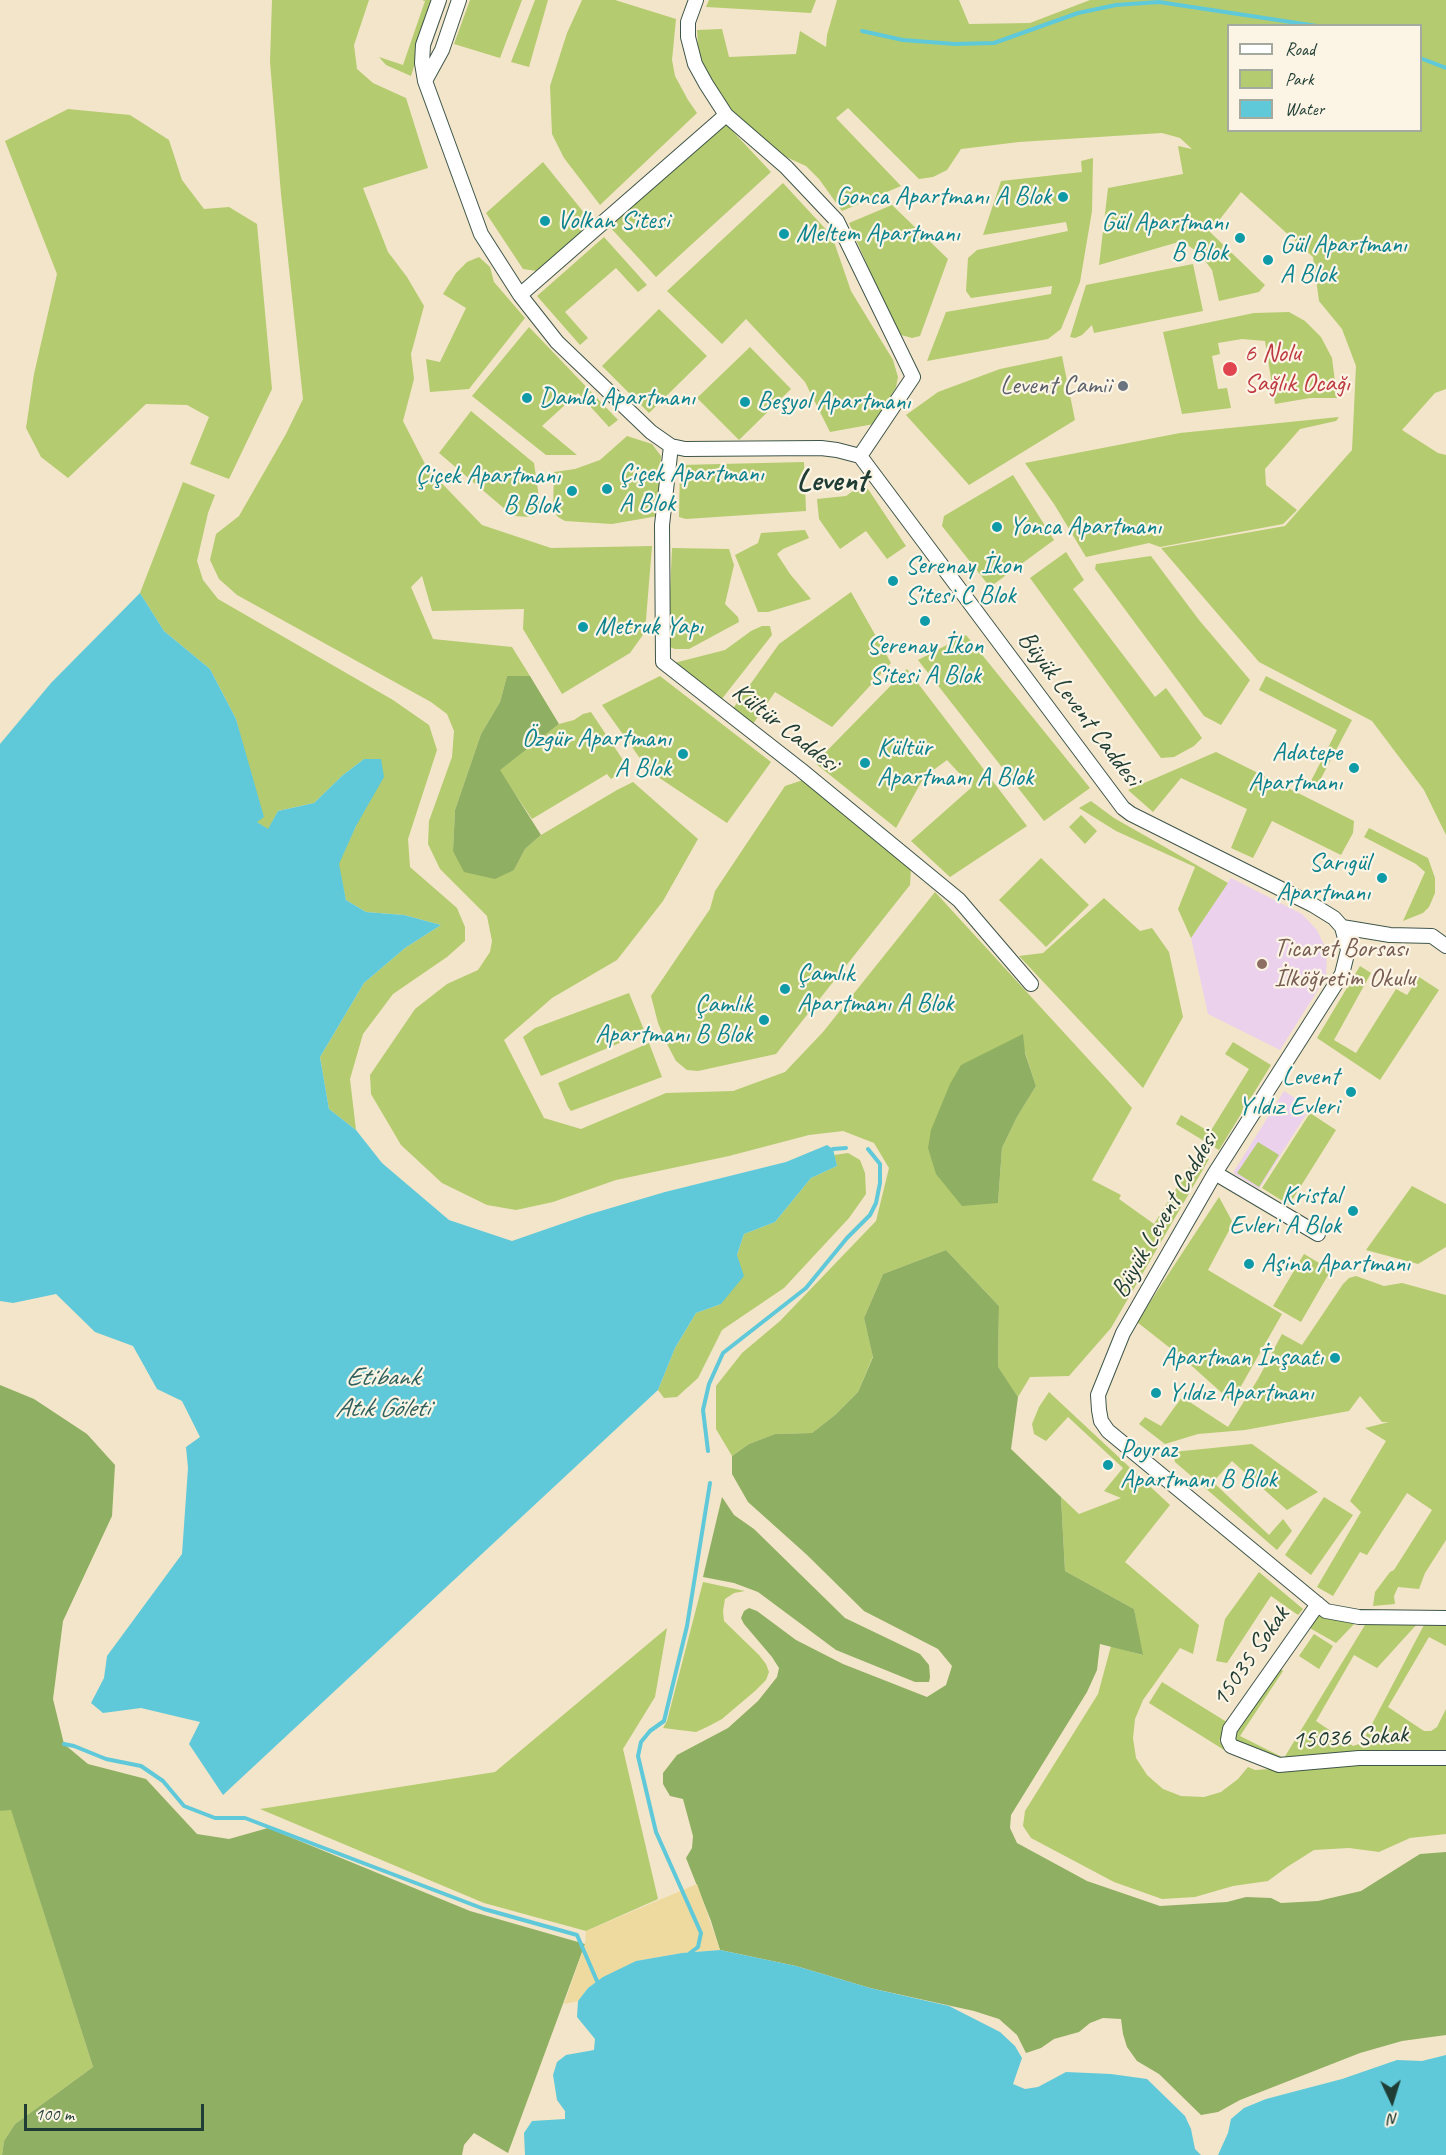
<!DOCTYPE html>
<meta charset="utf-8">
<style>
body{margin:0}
#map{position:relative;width:1446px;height:2155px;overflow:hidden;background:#f3e5c9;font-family:Caveat,sans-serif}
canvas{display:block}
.legend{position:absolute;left:1227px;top:24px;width:195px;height:108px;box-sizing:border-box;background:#fcf5e5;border:2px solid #a4ab9e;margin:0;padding:8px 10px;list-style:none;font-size:18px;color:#1f3d34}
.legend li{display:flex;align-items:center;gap:12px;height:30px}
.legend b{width:30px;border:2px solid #a4ab9e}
.north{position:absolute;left:1362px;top:2071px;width:60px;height:60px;-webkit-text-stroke:4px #fcf5e5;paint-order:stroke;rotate:176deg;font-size:16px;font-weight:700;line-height:24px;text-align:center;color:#1f3d34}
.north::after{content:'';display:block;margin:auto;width:21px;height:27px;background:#1f3d34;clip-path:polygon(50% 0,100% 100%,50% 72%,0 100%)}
.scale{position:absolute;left:24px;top:2104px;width:180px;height:27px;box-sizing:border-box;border:3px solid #1f3d34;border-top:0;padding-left:8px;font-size:18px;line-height:21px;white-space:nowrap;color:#1f3d34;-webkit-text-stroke:4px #fcf5e5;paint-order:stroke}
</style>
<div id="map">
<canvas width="1446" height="2155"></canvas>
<ul class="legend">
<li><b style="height:8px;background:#fff"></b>Road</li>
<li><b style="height:16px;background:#b4cb6f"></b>Park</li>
<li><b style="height:16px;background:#5fc9da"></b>Water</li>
</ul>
<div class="north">N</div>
<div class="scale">100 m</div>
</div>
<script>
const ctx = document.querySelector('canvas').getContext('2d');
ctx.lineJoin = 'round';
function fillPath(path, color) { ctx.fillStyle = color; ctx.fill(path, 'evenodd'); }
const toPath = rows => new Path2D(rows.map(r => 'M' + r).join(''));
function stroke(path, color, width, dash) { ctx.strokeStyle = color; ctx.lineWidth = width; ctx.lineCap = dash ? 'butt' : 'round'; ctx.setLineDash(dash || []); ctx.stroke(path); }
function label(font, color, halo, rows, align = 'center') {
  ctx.font = font + ' Caveat,sans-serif'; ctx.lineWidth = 4.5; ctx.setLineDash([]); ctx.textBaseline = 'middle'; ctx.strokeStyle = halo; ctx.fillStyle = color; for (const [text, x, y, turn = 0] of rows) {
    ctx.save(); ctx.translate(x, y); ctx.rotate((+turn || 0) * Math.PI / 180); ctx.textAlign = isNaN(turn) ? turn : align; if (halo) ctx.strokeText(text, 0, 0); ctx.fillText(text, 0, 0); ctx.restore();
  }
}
const built = toPath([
 [1231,878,1302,914,1317,930,1327,951,1326,977,1280,1050,1208,1014,1191,938],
 [1284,1091,1310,1108,1259,1189,1233,1173]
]);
const green = toPath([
 [272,0,369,0,354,45,357,69,373,83,406,98,428,168,363,188,388,252,407,277,424,306,411,354,414,379,403,421,427,468,482,525,551,548,652,546,645,632,630,653,562,694,523,629,524,609,432,611,422,576,411,587,433,639,512,647,530,676,507,676,500,702,481,734,455,810,453,851,514,870,525,849,541,835,617,790,633,782,698,839,663,901,617,960,552,998,504,1040,544,1118,581,1129,666,1093,733,1091,785,1072,823,1032,935,892,1112,1085,1132,1108,1092,1180,1121,1195,1119,1199,1154,1224,1199,1152,1209,1159,1111,1328,1069,1376,1030,1377,1018,1397,998,1368,999,1306,946,1250,883,1274,864,1318,873,1356,858,1392,835,1415,812,1433,775,1434,749,1444,732,1456,716,1429,716,1386,742,1353,780,1321,876,1221,889,1168,874,1143,843,1131,809,1135,729,1156,616,1180,553,1202,516,1210,487,1205,442,1183,401,1145,371,1094,370,1075,415,1009,447,984,478,970,490,952,492,941,487,916,440,869,428,844,429,821,452,757,454,731,447,714,431,702,237,595,219,579,210,560,216,534,239,516,286,434,303,399,281,194,270,62],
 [1025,1052,1036,1086,1017,1117,1002,1148,998,1203,961,1065],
 [422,0,435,0,411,76,386,65,379,57,403,65,425,1],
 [470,0,522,0,500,58,454,44],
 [535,0,548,0,529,67,511,62],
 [582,0,615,0,676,19,672,60,675,76,688,100,697,113,600,205,564,158,552,134,550,86,567,33],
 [709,0,816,0,811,13,706,7],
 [837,0,959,0,969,24,1030,23,1090,0,1446,0,1446,389,1435,393,1402,430,1438,453,1446,455,1446,835,1424,790,1372,721,1259,662,1161,548,1285,526,1352,450,1356,366,1342,329,1319,301,1313,257,1241,192,1210,232,1265,285,1259,292,1219,301,1212,270,1200,254,1182,241,1099,265,1108,188,1183,174,1178,146,1192,149,1180,138,1162,133,1019,142,961,149,947,170,933,177,919,179,848,108,836,118,901,186,842,211,819,179,806,166,786,157,728,110,699,59,697,30,722,29,729,57,796,54,800,31,826,47,827,35],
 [1228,26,1420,26,1420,130,1228,130],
 [68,109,130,115,169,140,182,180,204,209,229,207,257,224,272,389,229,479,190,464,209,417,187,405,146,404,68,478,41,457,26,428,34,374,57,274,5,141],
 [723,121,771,172,656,277,608,225],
 [1093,158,1092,211,1080,282,1061,329,1048,339,927,361,946,312,1051,294,1052,286,971,298,966,291,968,258,977,250,1068,231,1066,222,983,235,1001,181,1082,172,1081,161],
 [543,162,594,225,537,271,523,269,486,213],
 [783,183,832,236,851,291,893,360,898,377,896,387,874,424,830,432,805,382,746,319,722,344,667,291],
 [892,205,948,259,920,336,912,338,901,335,896,332,849,223],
 [604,237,647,285,638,292,616,268,565,312,588,338,580,345,537,296],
 [479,257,490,267,494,282,525,318,469,389,430,392,426,359,440,362,466,308,443,294,456,273,467,262],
 [1193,264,1203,311,1094,333,1092,325,1082,335,1075,338,1070,337,1086,285],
 [659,309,707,356,649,413,602,366],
 [1289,312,1305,321,1321,337,1332,358,1337,398,1310,398,1275,404,1265,341,1242,339,1218,343,1220,354,1212,356,1218,389,1227,388,1231,408,1182,414,1163,332,1254,313],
 [529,327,618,420,609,427,578,393,542,426,577,455,546,455,472,396],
 [750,347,791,389,739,440,697,398],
 [1062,356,1075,420,969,485,906,415,938,392,1000,369],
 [471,411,534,463,541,512,532,517,513,516,439,453],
 [1339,417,1336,421,1300,429,1265,469,1266,485,1297,510,1283,524,1160,547,1149,543,1086,557,1054,504,1025,463,1180,433],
 [627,436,652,444,661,456,658,516,612,524,565,521,558,517,553,511,554,472,575,469,600,460],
 [804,462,806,511,686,519,679,517,680,465],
 [1013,475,1054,540,990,587,942,526,944,516],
 [183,482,215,495,208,513,197,561,203,580,218,599,393,700,429,725,437,750,408,839,410,867,457,908,465,927,465,941,447,957,393,994,363,1034,350,1079,356,1130,329,1109,320,1057,364,983,405,948,441,925,404,915,366,912,346,900,338,864,356,826,364,759,343,775,314,803,278,811,268,830,257,822,248,766,236,719,210,669,164,631,140,593],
 [864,483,906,546,887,559,866,531,840,549,819,519,817,499,846,496],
 [805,530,809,538,783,549,777,554,790,574,811,599,768,612,758,612,735,555,758,543,761,533],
 [672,548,729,549,734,565,725,604,738,617,739,622,689,649,675,649,670,647,668,639],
 [1066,552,1084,580,1073,589,1155,697,1166,688,1202,738,1194,746,1174,757,1161,758,1030,578],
 [1151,556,1199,620,1250,680,1221,725,1204,716,1095,569,1096,564],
 [851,592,891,663,832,727,775,692,753,724,732,710,779,644],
 [762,626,770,626,772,635,721,700,674,663,725,650,751,631],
 [966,635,1090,788,1044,821,918,660],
 [907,669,1027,826,950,877,911,841,972,787,947,760,924,777,896,828,815,763],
 [660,676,771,762,727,823,649,771,602,705],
 [1266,676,1352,720,1318,784,1311,781,1337,730,1259,690],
 [591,712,625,763,621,772,611,779,607,774,532,819,499,770,559,724,574,720,583,714],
 [1216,752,1354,821,1353,833,1341,855,1272,821,1253,858,1231,848,1247,809,1181,778,1153,812,1128,790],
 [806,779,911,868,910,885,776,1054,698,1071,687,1070,676,1061,667,1044,658,1023,651,996,710,909,715,891,785,786],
 [1091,801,1114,818,1228,883,1191,938,1178,909,1195,867,1116,831,1079,808],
 [1081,815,1097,831,1085,844,1069,827],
 [1369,828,1428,858,1435,878,1435,893,1429,907,1423,913,1403,921,1425,872,1416,864,1364,837],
 [1041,858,1089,905,1046,947,999,900],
 [1104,898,1140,931,1152,928,1169,952,1183,1017,1143,1088,1019,956,1043,953],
 [1360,966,1371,973,1334,1040,1356,1053,1396,989,1407,995,1419,977,1439,990,1380,1080,1317,1038],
 [629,993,644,1030,641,1034,541,1076,523,1037,535,1028],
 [1233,1042,1271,1065,1219,1150,1176,1124,1181,1115,1210,1132,1249,1069,1225,1054],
 [649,1043,662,1077,571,1111,568,1107,558,1083],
 [1310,1113,1336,1130,1289,1205,1262,1188],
 [1258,1142,1279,1155,1259,1187,1237,1173],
 [848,1153,860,1160,865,1173,866,1194,849,1218,784,1288,722,1330,698,1378,677,1397,664,1398,658,1390,675,1348,696,1313,721,1304,744,1234,775,1222,811,1178,837,1166,834,1155],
 [1412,1186,1446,1204,1446,1247,1418,1264,1366,1250],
 [1219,1197,1233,1223,1208,1270,1282,1314,1232,1402,1184,1359,1137,1322],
 [1304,1254,1331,1270,1301,1322,1273,1306],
 [1356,1276,1384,1286,1402,1283,1446,1295,1446,1540,1425,1573,1419,1589,1398,1587,1394,1596,1395,1604,1373,1606,1375,1592,1390,1572,1394,1570,1432,1510,1407,1493,1367,1555,1360,1552,1333,1596,1317,1587,1361,1512,1350,1501,1386,1441,1365,1428,1389,1422,1382,1422,1360,1396,1349,1411,1245,1430,1198,1434,1165,1444,1139,1424,1145,1417,1161,1426,1182,1397,1228,1427,1258,1379,1282,1334,1302,1345,1343,1284,1349,1278],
 [1049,1392,1170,1505,1125,1562,1199,1625,1193,1654,1180,1648,1143,1700,1135,1719,1133,1738,1136,1758,1147,1775,1163,1789,1181,1796,1204,1797,1221,1792,1238,1779,1248,1767,1255,1770,1363,1763,1446,1764,1446,1834,1410,1838,1379,1852,1349,1848,1314,1850,1287,1867,1268,1881,1233,1886,1195,1897,1162,1899,1114,1882,1031,1838,1023,1826,1025,1811,1098,1694,1111,1646,1142,1655,1134,1609,1065,1571,1061,1497,1079,1514,1121,1498,1104,1491,1123,1468,1068,1417,1046,1441,1034,1434,1032,1424,1039,1407],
 [1252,1444,1318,1492,1287,1510,1232,1461,1213,1482,1269,1535,1283,1519,1292,1531,1277,1550,1175,1462,1173,1452],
 [1324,1497,1353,1515,1311,1575,1285,1555],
 [1259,1572,1303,1609,1298,1615,1271,1596,1227,1663,1216,1661,1225,1619],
 [703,1582,745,1591,734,1593,725,1599,723,1611,724,1621,759,1655,766,1664,769,1672,766,1680,755,1691,722,1719,707,1727,696,1732,663,1728,667,1721],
 [1318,1613,1356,1622,1336,1643,1308,1627],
 [1368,1620,1418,1623,1377,1668,1354,1655,1316,1721,1353,1746,1362,1743,1425,1623,1446,1623,1446,1646,1429,1637,1388,1707,1424,1731,1431,1731,1437,1727,1446,1709,1446,1755,1281,1761,1235,1742,1237,1731,1280,1668,1283,1671,1240,1736,1284,1758],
 [667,1628,655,1697,623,1749,658,1899,586,1931,484,1903,260,1809,495,1772],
 [1314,1634,1333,1646,1319,1669,1299,1656],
 [1162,1682,1230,1724,1219,1741,1231,1750,1229,1753,1149,1703],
 [11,1809,93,2067,15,2124,4,2141,2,2155,0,2155,0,1811]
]);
const forest = toPath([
 [507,676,530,676,559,724,500,770,541,835,525,849,514,870,495,879,464,872,453,851,455,810,481,734,500,702],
 [1023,1034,1025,1053,1036,1086,1017,1117,1002,1148,998,1203,962,1206,936,1174,928,1148,931,1130,950,1084,961,1065],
 [946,1250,999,1306,998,1367,1018,1397,1011,1449,1061,1497,1065,1571,1134,1609,1143,1655,1100,1644,1097,1670,1087,1692,1011,1815,1010,1828,1017,1843,1087,1881,1160,1906,1227,1902,1246,1897,1271,1898,1281,1903,1318,1901,1361,1891,1420,1854,1446,1852,1446,2035,1402,2041,1360,2053,1240,2100,1218,2112,1201,2115,1159,2074,1137,2061,1127,2047,1123,2034,1121,2019,1103,2018,1090,2023,1079,2032,1054,2039,1041,2048,1026,2053,1017,2035,999,2019,974,2011,870,1988,796,1966,720,1950,711,1921,686,1858,692,1848,693,1836,683,1799,670,1796,663,1784,663,1773,677,1755,728,1728,758,1701,777,1677,779,1668,772,1657,744,1624,741,1618,744,1611,749,1608,757,1611,796,1640,843,1664,927,1697,946,1685,952,1666,938,1649,864,1611,806,1554,748,1502,732,1474,732,1456,749,1444,775,1434,812,1433,835,1415,858,1392,873,1357,864,1318,883,1274],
 [0,1385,34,1399,87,1434,115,1465,112,1516,63,1621,53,1699,64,1744,88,1764,146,1779,197,1834,229,1839,268,1828,470,1911,585,1944,508,2153,474,2133,464,2145,462,2155,2,2155,4,2141,15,2124,93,2067,11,1810,0,1811],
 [722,1497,734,1515,754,1529,845,1618,920,1654,929,1665,930,1677,929,1682,915,1682,836,1650,758,1592,734,1583,703,1577]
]);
const sand = toPath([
 [697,1884,720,1950,682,1953,636,1961,588,1988,578,2001,564,2004,585,1944,586,1931]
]);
const water = toPath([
 [140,593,164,631,210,669,236,719,264,817,257,822,268,829,278,811,314,803,343,775,364,759,381,759,384,777,356,826,339,864,346,900,366,912,404,915,441,925,405,948,364,983,320,1057,329,1109,356,1130,382,1163,449,1220,512,1241,587,1215,665,1192,786,1162,827,1145,833,1149,837,1166,811,1178,775,1222,744,1234,737,1255,744,1276,721,1304,696,1313,675,1348,658,1390,223,1795,189,1744,200,1722,141,1708,103,1713,91,1703,104,1678,107,1656,182,1554,188,1468,186,1447,200,1437,182,1401,157,1389,133,1346,95,1332,56,1294,13,1303,0,1301,0,744,51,683],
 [720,1950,796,1966,870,1988,949,2006,1000,2032,1015,2046,1022,2058,1013,2084,1025,2089,1038,2087,1066,2072,1111,2074,1147,2079,1185,2116,1191,2129,1195,2149,1201,2155,525,2155,524,2133,532,2121,565,2119,565,2111,557,2100,553,2075,557,2062,566,2055,594,2050,595,2039,577,2017,578,2001,588,1988,603,1977,636,1961,682,1953],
 [1446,2055,1446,2155,1218,2155,1228,2133,1231,2119,1244,2108,1266,2099,1342,2079,1397,2060,1422,2061]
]);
const stream = toPath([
 [862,31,903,40,955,44,994,43,1078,13,1116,5,1159,2,1317,26],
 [1420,58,1446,68],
 [833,1149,846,1148],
 [708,1451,703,1410,709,1384,723,1353,806,1288,847,1238,870,1215,876,1203,880,1183,880,1164,868,1149],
 [64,1744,74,1746,106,1759,141,1766,163,1781,184,1806,215,1818,245,1818,484,1909,577,1935,597,1981],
 [690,1953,698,1947,701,1933,656,1832,638,1756,641,1742,650,1731,664,1721,687,1626,710,1483]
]);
const minor = toPath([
 [439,0,423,45,422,63,425,81,481,234,520,295,557,342,651,432,671,446,685,449,821,448,837,450,860,456,1123,808,1131,814,1313,905,1334,918,1342,927,1348,950,1342,974,1215,1173,1123,1333,1098,1395,1099,1410,1101,1421,1108,1431,1326,1611,1359,1617,1446,1618],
 [696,0,688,22,688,37,695,64,706,84,726,115,786,167,837,221,913,377,860,456],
 [425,81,442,50,459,0],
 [520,295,726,115],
 [671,446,662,525,663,662,801,770,959,900,1031,984],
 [1342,927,1390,935,1432,936,1446,946],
 [1215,1173,1318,1234],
 [1318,1604,1230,1729,1228,1740,1231,1746,1279,1765,1359,1758,1446,1758]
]);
const markers = [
 [1063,197,6,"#0f9aa8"],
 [545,221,6,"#0f9aa8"],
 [784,234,6,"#0f9aa8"],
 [1240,238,6,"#0f9aa8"],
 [1268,260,6,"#0f9aa8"],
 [1230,369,8,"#e0444e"],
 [1123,386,6,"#6b7280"],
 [527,398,6,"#0f9aa8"],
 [745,402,6,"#0f9aa8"],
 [607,489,6,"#0f9aa8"],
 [572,491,6,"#0f9aa8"],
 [997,527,6,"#0f9aa8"],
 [893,581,6,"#0f9aa8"],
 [925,621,6,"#0f9aa8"],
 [583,627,6,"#0f9aa8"],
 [683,754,6,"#0f9aa8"],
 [865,763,6,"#0f9aa8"],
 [1354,768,6,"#0f9aa8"],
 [1382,878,6,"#0f9aa8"],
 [1262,964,6,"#8d6e63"],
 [785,989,6,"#0f9aa8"],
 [764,1020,6,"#0f9aa8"],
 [1351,1092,6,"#0f9aa8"],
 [1353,1211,6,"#0f9aa8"],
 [1249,1264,6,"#0f9aa8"],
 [1335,1358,6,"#0f9aa8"],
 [1156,1393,6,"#0f9aa8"],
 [1108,1465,6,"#0f9aa8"]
];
const cultureNames = [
 ["Gonca Apartmanı A Blok",1051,197,"right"],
 ["Volkan Sitesi",557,221],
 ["Gül Apartmanı",1228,223,"right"],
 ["B Blok",1228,253,"right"],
 ["Meltem Apartmanı",796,234],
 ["Gül Apartmanı",1280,245],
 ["A Blok",1280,275],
 ["Damla Apartmanı",539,398],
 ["Beşyol Apartmanı",757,402],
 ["Çiçek Apartmanı",619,474],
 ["A Blok",619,504],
 ["Çiçek Apartmanı",560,476,"right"],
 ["B Blok",560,506,"right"],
 ["Yonca Apartmanı",1009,527],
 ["Serenay İkon",905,566],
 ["Sitesi C Blok",905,596],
 ["Metruk Yapı",595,627],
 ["Serenay İkon",925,646,"center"],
 ["Sitesi A Blok",925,676,"center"],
 ["Özgür Apartmanı",671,739,"right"],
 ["A Blok",671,769,"right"],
 ["Kültür",877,748],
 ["Apartmanı A Blok",877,778],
 ["Adatepe",1342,753,"right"],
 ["Apartmanı",1342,783,"right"],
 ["Sarıgül",1370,863,"right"],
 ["Apartmanı",1370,893,"right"],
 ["Çamlık",797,974],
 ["Apartmanı A Blok",797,1004],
 ["Çamlık",752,1005,"right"],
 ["Apartmanı B Blok",752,1035,"right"],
 ["Levent",1339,1077,"right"],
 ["Yıldız Evleri",1339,1107,"right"],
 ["Kristal",1341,1196,"right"],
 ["Evleri A Blok",1341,1226,"right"],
 ["Aşina Apartmanı",1261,1264],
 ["Apartman İnşaatı",1323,1358,"right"],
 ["Yıldız Apartmanı",1168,1393],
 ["Poyraz",1120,1450],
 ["Apartmanı B Blok",1120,1480]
];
const healthNames = [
 ["6 Nolu",1244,354],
 ["Sağlık Ocağı",1244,384]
];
const worshipNames = [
 ["Levent Camii",1111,386]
];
const streetNames = [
 ["Büyük Levent Caddesi",1079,709,53],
 ["Kültür Caddesi",785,728,38],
 ["Büyük Levent Caddesi",1165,1215,-60],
 ["15035 Sokak",1251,1657,-55],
 ["15036 Sokak",1350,1738,-3]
];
const educationNames = [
 ["Ticaret Borsası",1274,949],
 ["İlköğretim Okulu",1274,979]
];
const waterNames = [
 ["Etibank",382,1378],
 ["Atık Göleti",382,1409]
];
const districtNames = [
 ["Levent",832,482]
];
fillPath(built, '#ebd1ec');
fillPath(green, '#b4cb6f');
fillPath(forest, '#8faf62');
fillPath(sand, '#eeda9e');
fillPath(water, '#5fc9da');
stroke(stream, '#5fc9da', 4);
stroke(minor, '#3f564a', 16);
stroke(minor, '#fff', 14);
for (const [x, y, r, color] of markers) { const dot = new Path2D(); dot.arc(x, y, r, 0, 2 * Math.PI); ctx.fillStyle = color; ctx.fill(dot); stroke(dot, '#fcf5e5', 2); }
label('26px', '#0d838f', '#fcf5e5', cultureNames, 'left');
label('26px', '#be3a42', '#fcf5e5', healthNames, 'left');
label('26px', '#5b616d', '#fcf5e5', worshipNames, 'right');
label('26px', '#1f3d34', '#fcf5e5', streetNames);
label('26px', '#785e54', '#fcf5e5', educationNames, 'left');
label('italic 27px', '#2f605e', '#fcf5e5', waterNames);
label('bold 32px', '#1f3d34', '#fcf5e5', districtNames);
</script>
